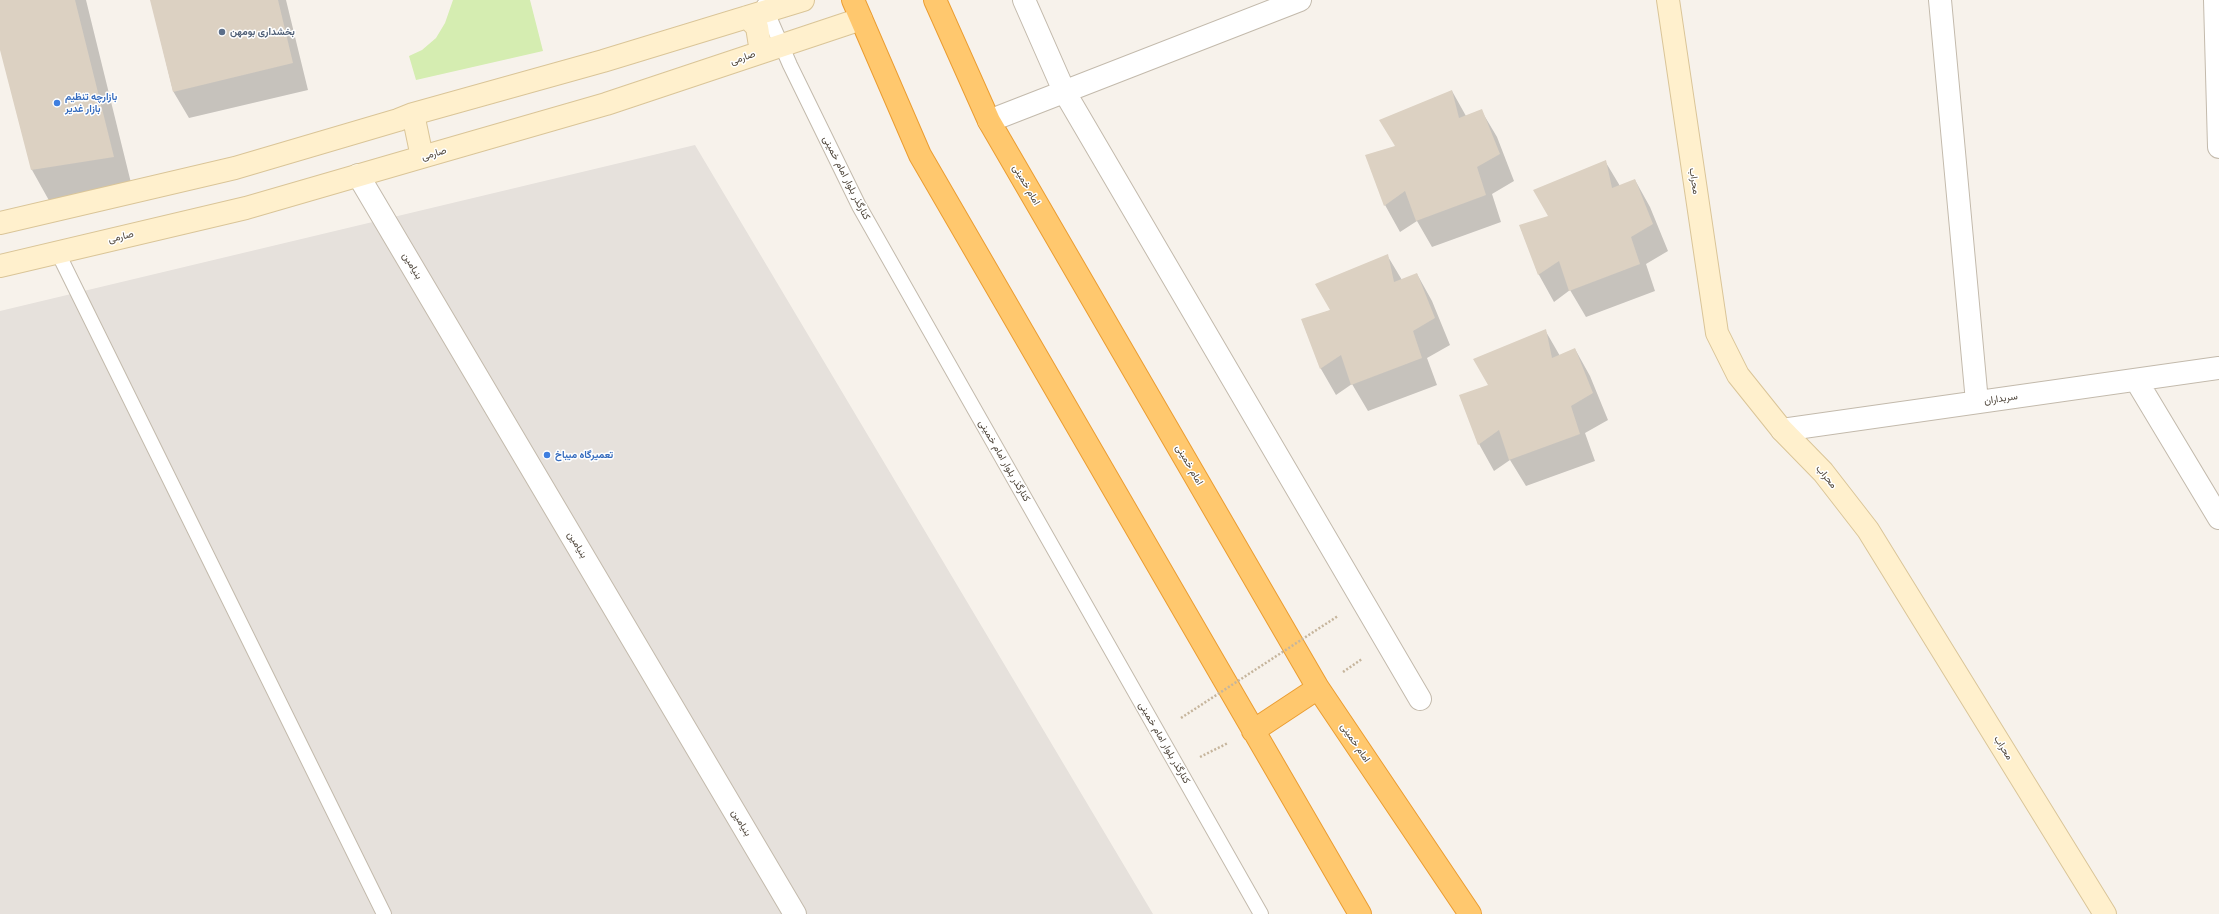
<!DOCTYPE html>
<meta charset="utf-8">
<style>
body{margin:0}
canvas{display:block;background:#f7f2eb}
</style>
<canvas width="2219" height="914"></canvas>
<script>
const ctx = document.querySelector('canvas').getContext('2d');
ctx.lineJoin = 'round';
function fillPath(path, color) { ctx.fillStyle = color; ctx.fill(path, 'evenodd'); }
const toPath = rows => new Path2D(rows.map(r => 'M' + r).join(''));
function stroke(path, color, width, dash) { ctx.strokeStyle = color; ctx.lineWidth = width; ctx.lineCap = dash ? 'butt' : 'round'; ctx.setLineDash(dash || []); ctx.stroke(path); }
function label(font, color, halo, rows, align = 'center') {
  ctx.font = font + ' "DM Sans",Vazirmatn,sans-serif'; ctx.lineWidth = 3; ctx.setLineDash([]); ctx.textBaseline = 'middle'; ctx.strokeStyle = halo; ctx.fillStyle = color; for (const [text, x, y, turn = 0] of rows) {
    ctx.save(); ctx.translate(x, y); ctx.rotate((+turn || 0) * Math.PI / 180); ctx.textAlign = isNaN(turn) ? turn : align; if (halo) ctx.strokeText(text, 0, 0); ctx.fillText(text, 0, 0); ctx.restore();
  }
}
const industrial = toPath([
 [695,145,1153,914,0,914,0,311]
]);
const green = toPath([
 [453,0,530,0,543,51,416,80,409,56,422,50,436,38,445,23]
]);
const shadow = toPath([
 [0,0,86,0,133,191,51,204,32,170,0,46],
 [151,0,286,0,308,90,189,118,173,91],
 [1452,91,1466,116,1481,110,1497,137,1514,181,1492,194,1501,222,1432,247,1417,221,1400,232,1385,205,1396,147],
 [1605,161,1620,186,1635,180,1650,207,1668,251,1646,264,1655,291,1586,317,1570,290,1554,302,1539,275,1520,226,1549,217],
 [1387,255,1402,280,1417,274,1432,301,1450,345,1427,358,1437,385,1368,411,1352,384,1336,395,1321,369,1302,320,1331,310],
 [1545,330,1560,356,1575,349,1590,376,1608,420,1585,433,1595,461,1526,486,1510,460,1494,471,1479,444,1489,386]
]);
const building = toPath([
 [0,0,75,0,114,157,31,170,0,50],
 [150,0,278,0,293,63,173,92],
 [1452,90,1459,118,1482,109,1500,154,1477,167,1486,195,1416,221,1405,191,1384,206,1365,155,1395,146,1379,120],
 [1606,160,1612,188,1635,179,1653,224,1631,237,1640,264,1569,291,1559,261,1538,275,1519,225,1548,216,1533,190],
 [1388,254,1394,282,1417,273,1435,318,1413,331,1422,358,1351,385,1341,355,1320,369,1301,319,1330,310,1315,284],
 [1546,329,1552,358,1575,348,1593,393,1571,406,1580,434,1509,460,1499,430,1478,445,1459,395,1488,385,1473,359]
]);
const path = toPath([
 [1343,672,1362,659],
 [1200,757,1228,743]
]);
const lane = toPath([
 [764,5,790,65,859,206,1261,914],
 [58,253,384,914]
]);
const street = toPath([
 [1024,0,1064,91,1420,699],
 [1940,0,1977,402],
 [2215,0,2219,147],
 [989,121,1300,0],
 [358,175,795,914],
 [2136,380,2219,518],
 [1782,430,2219,368]
]);
const secondary = toPath([
 [1668,0,1717,333,1738,375,1782,430,1823,472,1868,530,2105,914],
 [747,17,757,27,761,52],
 [413,114,422,157],
 [0,223,235,168,398,120,413,114,603,61,803,0],
 [0,266,246,208,422,157,606,104,861,19]
]);
const highway = toPath([
 [853,0,920,155,1360,914],
 [935,0,989,121,1318,688,1470,914],
 [1253,731,1318,688]
]);
const pathBridge = toPath([
 [1181,718,1338,616]
]);
const markers = [
 [222,32,4,"#5c6f8a"],
 [57,103,4,"#3f7fe0"],
 [547,455,4,"#3f7fe0"]
];
const serviceNames = [
 ["بخشداری بومهن",230,32]
];
const streetNames = [
 ["صارمی",743,58,-18],
 ["صارمی",434,154,-16],
 ["کنارگذر بلوار امام خمینی",846,178,63],
 ["محراب",1694,181,82],
 ["امام خمینی",1026,185,60],
 ["صارمی",121,237,-13],
 ["بنیامین",412,266,59],
 ["سربداران",2001,399,-8],
 ["کنارگذر بلوار امام خمینی",1004,461,60],
 ["امام خمینی",1189,465,60],
 ["محراب",1826,477,50],
 ["بنیامین",577,545,59],
 ["کنارگذر بلوار امام خمینی",1164,743,60],
 ["امام خمینی",1355,743,56],
 ["محراب",2003,748,58],
 ["بنیامین",741,823,59]
];
const shopNames = [
 ["بازارچه تنظیم",65,97],
 ["بازار غدیر",65,109],
 ["تعمیرگاه میباخ",555,455]
];
fillPath(industrial, '#e6e1dc');
fillPath(green, '#d5edb1');
fillPath(shadow, '#0003');
fillPath(building, '#dcd1c2');
stroke(lane, '#c3baac', 16);
stroke(street, '#c3baac', 24);
stroke(secondary, '#dac598', 24);
stroke(highway, '#eb9d31', 24);
stroke(path, '#c6b59c', 2.5, [2, 2]);
stroke(lane, '#fff', 14);
stroke(street, '#fff', 22);
stroke(secondary, '#fff0cd', 22);
stroke(highway, '#ffc86e', 22);
stroke(pathBridge, '#c6b59c', 2.5, [2, 2]);
for (const [x, y, r, color] of markers) { const dot = new Path2D(); dot.arc(x, y, r, 0, 2 * Math.PI); ctx.fillStyle = color; ctx.fill(dot); stroke(dot, '#fff', 1.5); }
label('bold 10px', '#4e5e75', '#fff', serviceNames, 'left');
label('10px', '#4c4338', '#fff', streetNames);
label('bold 10px', '#366cbe', '#fff', shopNames, 'left');
</script>
